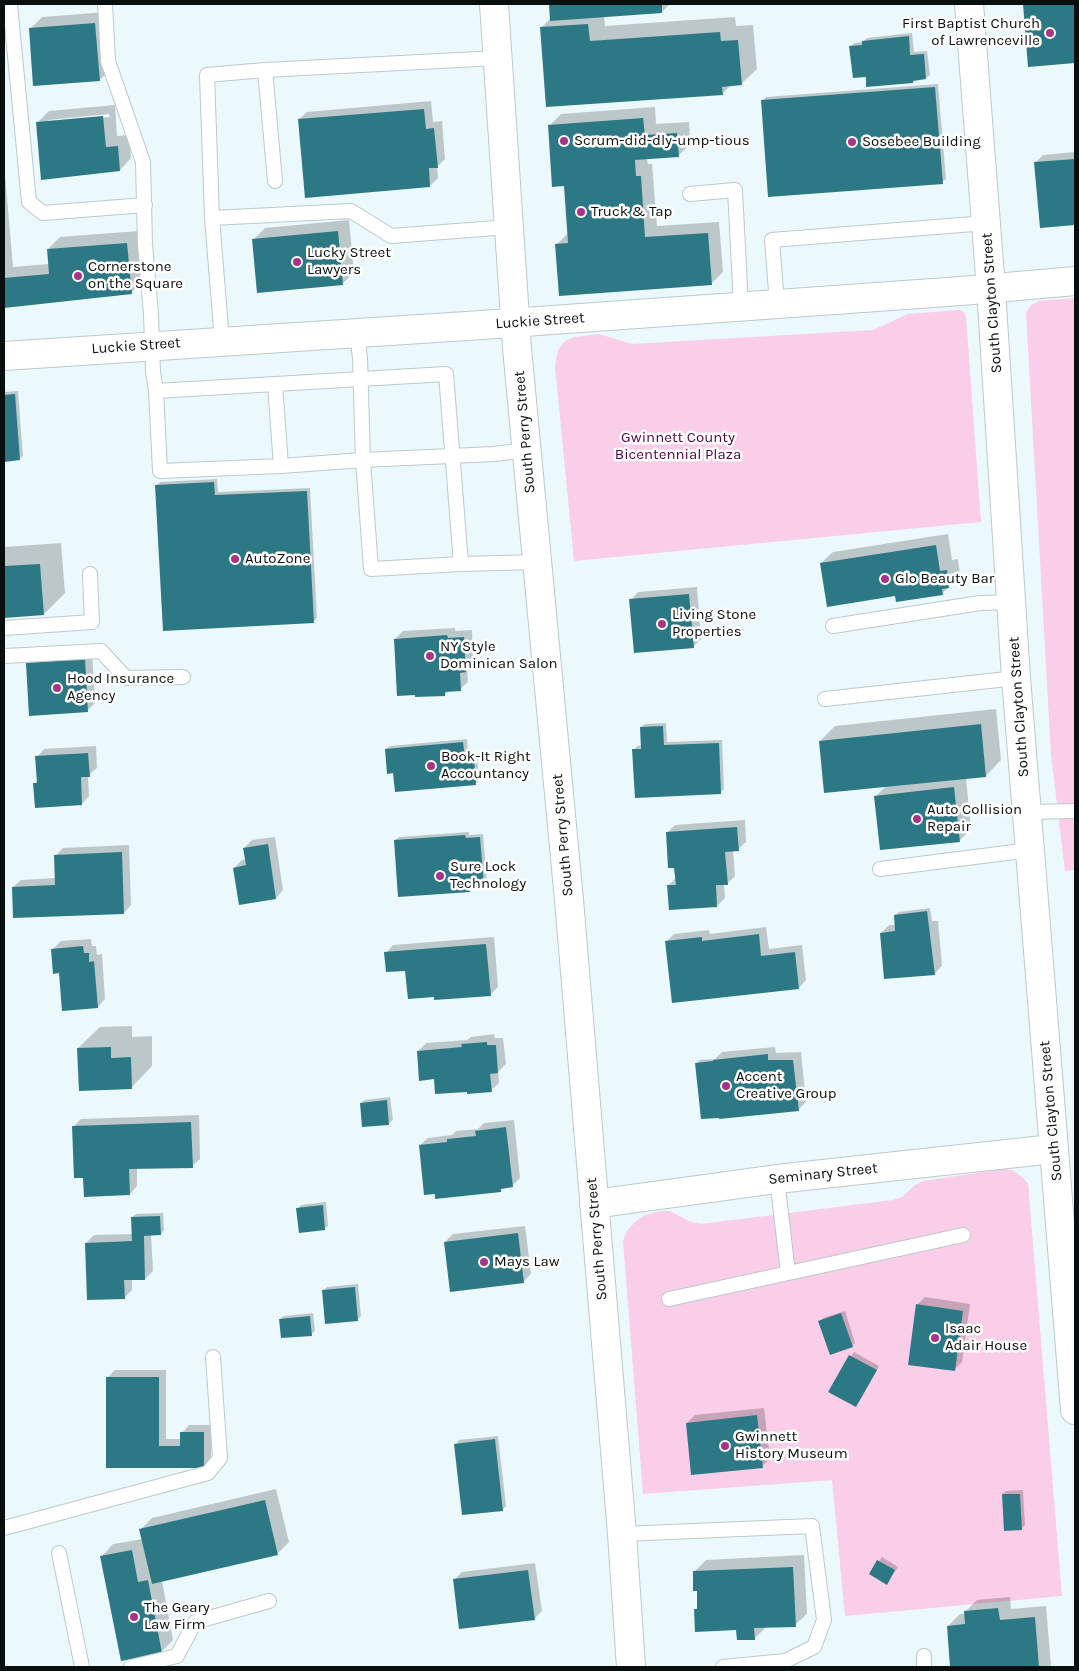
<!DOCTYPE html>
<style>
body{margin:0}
#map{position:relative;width:1079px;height:1671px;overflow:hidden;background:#ecf9fc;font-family:Karla,sans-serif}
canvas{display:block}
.frame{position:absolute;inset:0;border:5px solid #090e0f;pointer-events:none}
</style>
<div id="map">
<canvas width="1079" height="1671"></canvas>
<div class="frame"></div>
</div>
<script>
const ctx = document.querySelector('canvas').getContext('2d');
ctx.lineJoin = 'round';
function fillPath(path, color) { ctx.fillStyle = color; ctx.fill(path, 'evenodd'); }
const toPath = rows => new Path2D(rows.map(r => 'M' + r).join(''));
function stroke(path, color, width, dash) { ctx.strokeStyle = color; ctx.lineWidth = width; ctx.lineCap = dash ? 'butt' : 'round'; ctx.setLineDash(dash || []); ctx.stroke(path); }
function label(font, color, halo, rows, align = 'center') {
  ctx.font = font + ' Karla,sans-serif'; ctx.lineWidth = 5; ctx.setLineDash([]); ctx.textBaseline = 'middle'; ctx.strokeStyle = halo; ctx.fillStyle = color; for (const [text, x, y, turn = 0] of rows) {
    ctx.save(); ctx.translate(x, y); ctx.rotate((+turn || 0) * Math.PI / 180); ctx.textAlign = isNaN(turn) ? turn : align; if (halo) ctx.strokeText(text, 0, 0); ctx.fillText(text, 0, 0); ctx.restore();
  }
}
const green = toPath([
 [1075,298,1075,870,1065,871,1051,755,1026,312,1031,305,1039,301],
 [960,310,964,312,966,317,981,522,574,561,555,366,558,350,565,341,575,337,599,334,632,344,873,330,908,314],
 [1004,1169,1012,1170,1021,1176,1028,1183,1062,1596,845,1616,832,1480,643,1494,623,1241,627,1231,636,1221,645,1215,661,1211,670,1211,691,1222,701,1224,893,1200,902,1197,915,1185,923,1181]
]);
const shadow = toPath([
 [550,4,670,4,662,12,604,16,605,26,735,17,736,26,753,25,757,69,741,84,731,85,722,94,541,28,551,18],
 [1024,4,1075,4,1075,62,1029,66],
 [107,12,111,68,100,80,30,29,42,17],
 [912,33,914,52,927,51,930,75,926,78,915,79,913,82,867,76,851,46,854,43,863,42,867,38],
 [938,84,946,179,942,182,763,101,766,97],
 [431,101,433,122,442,121,445,159,437,167,438,178,430,186,299,119,307,112],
 [115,105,117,136,129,135,131,158,120,170,37,123,49,111],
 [109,114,110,117,48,122,48,120],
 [655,107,656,124,689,122,690,144,679,155,647,158,648,164,652,164,657,226,719,222,723,272,711,284,557,244,568,233,565,185,549,126,561,114],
 [1075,152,1075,224,1041,227,1035,163,1043,155],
 [4,163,13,267,49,264,48,249,60,237,138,231,143,281,131,293,4,307],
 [349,220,354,273,342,284,253,240,265,228],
 [18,391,23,456,19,459,4,460,4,392],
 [217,479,218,492,310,488,317,618,313,622,156,486,160,482],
 [948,534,952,560,958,559,960,575,942,594,896,594,821,563,833,552],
 [61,543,65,593,44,614,4,617,4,547],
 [697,587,701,639,693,647,631,600,638,592],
 [455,628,455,631,472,630,473,663,467,669,468,682,460,689,449,690,444,695,395,639,403,631],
 [92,652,95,703,87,711,28,663,35,656],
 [996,709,1001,760,986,776,966,778,971,829,960,840,876,796,886,786,820,741,835,726],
 [666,723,667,742,722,740,724,789,720,793,634,750,637,746,642,746,641,727,645,724],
 [467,739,468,756,477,755,479,780,476,783,395,772,386,749,390,746],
 [96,746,97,768,88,776,89,796,82,804,35,783,38,780,37,757,44,749],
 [745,820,746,842,738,849,733,850,735,876,727,884,724,884,725,898,717,906,668,886,676,878,667,833,675,825],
 [469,832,469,835,483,834,487,882,483,885,473,886,469,891,395,840,399,837],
 [275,837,283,890,276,898,234,868,242,860,246,859,244,848,252,840],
 [129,845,131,905,124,913,13,887,21,880,56,878,55,856,63,848],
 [930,908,932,921,938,921,942,966,935,973,881,933,889,925,896,925,895,915,899,912],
 [766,927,769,949,802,945,806,980,799,988,666,942,674,934,709,930,710,934],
 [494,937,498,987,490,995,436,996,386,953,393,945],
 [91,939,92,946,96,946,97,955,102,954,105,999,98,1007,53,949,61,941],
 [132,1026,132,1037,152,1036,152,1066,131,1088,78,1048,100,1027],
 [494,1034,495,1038,503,1038,506,1064,498,1072,499,1083,491,1090,468,1090,435,1078,418,1051,426,1043,467,1040,471,1037],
 [775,1047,776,1053,801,1052,806,1102,798,1110,720,1115,696,1064,700,1060,715,1059,722,1052],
 [390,1097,393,1120,389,1123,363,1126,361,1103,365,1100],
 [199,1115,200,1159,192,1166,137,1168,137,1186,130,1194,84,1177,73,1127,81,1119],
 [514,1120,520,1178,512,1186,503,1187,500,1190,420,1145,428,1138,452,1135,456,1131,478,1129,484,1123],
 [326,1202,328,1226,324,1229,298,1209,301,1205],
 [163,1213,164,1230,161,1234,151,1234,153,1271,145,1279,132,1279,132,1290,124,1298,86,1243,94,1235,133,1234,132,1217,136,1214],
 [525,1226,531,1274,523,1282,445,1242,453,1234],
 [358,1284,361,1316,357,1320,324,1290,327,1287],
 [925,1297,970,1304,962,1362,954,1370,917,1305],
 [845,1311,855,1343,852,1346,820,1321,823,1318],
 [313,1313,315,1331,311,1334,280,1319,284,1316],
 [854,1352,879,1366,856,1406,830,1391],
 [115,1370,166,1370,166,1439,182,1439,182,1433,189,1425,211,1425,211,1459,203,1467,107,1467,107,1378],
 [764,1408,770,1459,762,1466,687,1423,695,1415],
 [498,1436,506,1506,502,1510,456,1444,459,1440],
 [276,1489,289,1542,277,1554,162,1581,173,1640,162,1651,102,1556,113,1544,143,1539,140,1530,152,1518],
 [1023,1490,1025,1525,1021,1529,1003,1494,1006,1491],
 [804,1555,807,1614,795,1625,766,1627,754,1639,737,1629,695,1610,698,1607,698,1589,694,1572,706,1560],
 [882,1557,898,1567,887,1583,870,1573],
 [535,1563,542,1611,534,1619,454,1580,462,1572],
 [1010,1597,1011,1609,1046,1606,1051,1666,952,1667,948,1626,960,1614,965,1614,965,1612,977,1600]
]);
const building = toPath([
 [549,4,662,4,662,13,550,21],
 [1023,4,1075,4,1075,63,1028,67],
 [95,23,100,81,33,86,29,28],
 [588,24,590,41,720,32,721,41,738,40,742,85,722,87,723,95,546,107,540,27],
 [909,36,910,55,924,54,926,79,913,81,913,83,866,87,866,77,853,78,849,46,862,45,862,41],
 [935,87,943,184,768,197,761,100],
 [424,109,426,129,434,128,438,168,429,168,430,187,305,198,298,119],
 [103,116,106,147,118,146,120,171,41,180,36,122],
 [643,118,645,135,677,133,679,157,635,160,636,176,641,176,645,237,708,233,712,285,559,296,555,244,568,243,564,186,552,187,548,125],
 [1075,159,1075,225,1040,228,1034,162],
 [338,231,343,285,257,293,252,239],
 [127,243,132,294,4,308,4,278,49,274,47,249],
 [15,394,20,460,4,462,4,395],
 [214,482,215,495,307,491,314,623,163,631,155,485],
 [936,545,940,571,947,570,949,588,942,589,943,595,896,602,895,596,827,607,820,563],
 [40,564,44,615,4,618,4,566],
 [689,594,694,648,634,653,629,599],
 [447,635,448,638,464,637,466,672,460,673,461,691,445,692,445,696,415,697,415,695,397,696,394,639],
 [85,659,88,712,29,716,26,663],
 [981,724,986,777,824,793,819,741],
 [663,726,664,745,719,743,721,794,635,798,632,749,641,749,640,727],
 [463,742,465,759,474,758,476,785,395,792,393,773,387,774,385,749],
 [88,753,90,777,81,777,82,805,35,808,33,783,37,783,35,756],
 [954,787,960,842,880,850,874,796],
 [737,827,739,851,725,852,728,885,716,885,717,907,669,910,667,885,676,885,674,868,668,868,666,832],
 [465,835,466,838,480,837,484,886,469,887,470,892,398,897,394,840],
 [268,844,276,899,239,905,233,868,246,865,243,848],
 [122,852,124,914,13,918,12,887,55,885,54,855],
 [927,911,935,975,884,979,880,933,895,931,894,915],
 [759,934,761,956,795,952,799,989,672,1003,665,941,702,937,702,941],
 [486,944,491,996,434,1000,434,997,408,999,405,971,386,972,384,952],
 [83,946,84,953,89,953,89,962,94,961,98,1008,62,1011,59,973,53,974,51,949],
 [487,1042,487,1045,496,1045,498,1073,490,1074,492,1092,467,1094,467,1092,435,1094,434,1079,419,1081,417,1051,462,1047,461,1044],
 [111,1047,111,1058,131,1057,132,1089,79,1091,77,1048],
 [768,1054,768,1060,793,1060,799,1111,719,1119,719,1118,701,1119,695,1063,713,1061,713,1060],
 [387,1100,389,1125,362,1127,360,1103],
 [191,1122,193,1168,129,1169,130,1195,84,1197,83,1178,74,1178,72,1126],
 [506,1127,513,1187,501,1189,501,1192,435,1199,435,1194,424,1195,419,1145,447,1142,447,1139,476,1136,475,1131],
 [323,1205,325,1230,299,1233,296,1208],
 [160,1216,161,1235,144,1236,145,1280,124,1280,125,1299,87,1300,85,1243,132,1241,131,1217],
 [518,1233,524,1283,450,1292,444,1242],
 [355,1287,358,1321,325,1324,322,1290],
 [916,1304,963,1311,955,1371,908,1365],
 [841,1313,853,1347,830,1355,818,1321],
 [310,1316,312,1336,281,1338,279,1319],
 [849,1355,877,1370,856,1407,828,1392],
 [106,1377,159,1377,159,1446,180,1446,180,1432,204,1432,204,1468,106,1468],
 [757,1415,763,1468,691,1475,686,1423],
 [495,1439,503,1511,462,1515,454,1444],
 [1002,1494,1020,1494,1022,1530,1004,1531],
 [265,1500,278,1555,152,1584,139,1529],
 [132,1550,138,1582,148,1580,162,1653,121,1661,100,1556],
 [877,1560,895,1570,887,1585,869,1574],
 [793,1567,796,1627,754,1628,755,1640,737,1640,736,1630,695,1632,694,1609,697,1609,697,1591,693,1591,693,1571],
 [528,1570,535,1620,459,1629,453,1579],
 [998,1608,1000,1620,1035,1617,1039,1667,950,1667,947,1626,965,1624,964,1611]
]);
const lane = toPath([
 [10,4,29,202,43,213,145,205],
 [105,4,108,61,143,162,145,244,151,314,153,372,156,391,160,471,281,466,363,460,371,569,461,564,537,562],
 [265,70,275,181],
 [690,194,735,190,741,306],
 [212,218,351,211,391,236,509,227],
 [777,304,772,240,986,223],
 [357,333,360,358,363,460,494,454,527,450],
 [222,341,212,218,207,75,265,70,497,58],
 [275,384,281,466],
 [156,391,446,374,461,564],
 [833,626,980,603,1012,602],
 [4,628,92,622,90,574],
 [4,656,101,651,126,678,183,677],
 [825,699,1016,678],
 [1027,812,1075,811],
 [880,869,1030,850],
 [777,1179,788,1273],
 [669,1299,963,1235],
 [4,1528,208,1473,220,1458,213,1357],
 [622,1534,812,1526,824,1620,814,1647,785,1661,723,1667],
 [59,1553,82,1667],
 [924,1656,924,1667],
 [131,1667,177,1656,195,1622,269,1601]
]);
const street = toPath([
 [594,1204,777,1179,1053,1149]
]);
const secondary = toPath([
 [4,356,482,325,961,291,1075,281]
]);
const primary = toPath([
 [494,4,517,348,569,900,622,1534,631,1667],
 [969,4,991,289,1016,678,1075,1410]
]);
const markers = [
 [1050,33,5,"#aa3288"],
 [564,141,5,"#aa3288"],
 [852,142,5,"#aa3288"],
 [581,212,5,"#aa3288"],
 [297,262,5,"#aa3288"],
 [78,276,5,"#aa3288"],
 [235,559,5,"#aa3288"],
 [885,579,5,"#aa3288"],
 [662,624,5,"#aa3288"],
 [430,656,5,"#aa3288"],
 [57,688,5,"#aa3288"],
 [431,766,5,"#aa3288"],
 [917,819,5,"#aa3288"],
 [440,876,5,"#aa3288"],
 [726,1086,5,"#aa3288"],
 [484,1262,5,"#aa3288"],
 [935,1338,5,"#aa3288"],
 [725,1446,5,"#aa3288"],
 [134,1617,5,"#aa3288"]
];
const poiNames = [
 ["First Baptist Church",1040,24,"right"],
 ["of Lawrenceville",1040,41,"right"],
 ["Scrum-did-dly-ump-tious",574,141],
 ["Sosebee Building",862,142],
 ["Truck & Tap",591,212],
 ["Lucky Street",307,253],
 ["Lawyers",307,270],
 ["Cornerstone",88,267],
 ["on the Square",88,284],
 ["AutoZone",245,559],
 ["Glo Beauty Bar",895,579],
 ["Living Stone",672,615],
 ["Properties",672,632],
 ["NY Style",440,647],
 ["Dominican Salon",440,664],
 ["Hood Insurance",67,679],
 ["Agency",67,696],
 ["Book-It Right",441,757],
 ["Accountancy",441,774],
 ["Auto Collision",927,810],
 ["Repair",927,827],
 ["Sure Lock",450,867],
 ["Technology",450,884],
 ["Accent",736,1077],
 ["Creative Group",736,1094],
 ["Mays Law",494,1262],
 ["Isaac",945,1329],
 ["Adair House",945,1346],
 ["Gwinnett",735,1437],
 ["History Museum",735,1454],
 ["The Geary",144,1608],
 ["Law Firm",144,1625]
];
const streetNames = [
 ["South Clayton Street",992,303,-94],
 ["Luckie Street",540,321,-4],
 ["Luckie Street",136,346,-4],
 ["South Perry Street",525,432,-95],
 ["South Clayton Street",1019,707,-94],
 ["South Perry Street",563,835,-95],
 ["South Clayton Street",1051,1111,-95],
 ["Seminary Street",823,1174,-6],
 ["South Perry Street",597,1239,-95]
];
const parkNames = [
 ["Gwinnett County",678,438],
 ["Bicentennial Plaza",678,455]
];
fillPath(green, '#facde8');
fillPath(shadow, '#0003');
fillPath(building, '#2c7985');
stroke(lane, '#bcc9cb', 16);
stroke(street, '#bcc9cb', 30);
stroke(secondary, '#bcc9cb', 30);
stroke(primary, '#bcc9cb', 30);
stroke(lane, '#fff', 14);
stroke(street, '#fff', 28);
stroke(secondary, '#fff', 28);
stroke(primary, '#fff', 28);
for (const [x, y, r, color] of markers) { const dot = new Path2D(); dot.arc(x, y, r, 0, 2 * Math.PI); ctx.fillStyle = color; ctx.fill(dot); stroke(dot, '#fff', 2); }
label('15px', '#090e0f', '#fff', poiNames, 'left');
label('15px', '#090e0f', '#fff', streetNames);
label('15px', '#53033f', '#fff', parkNames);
</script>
